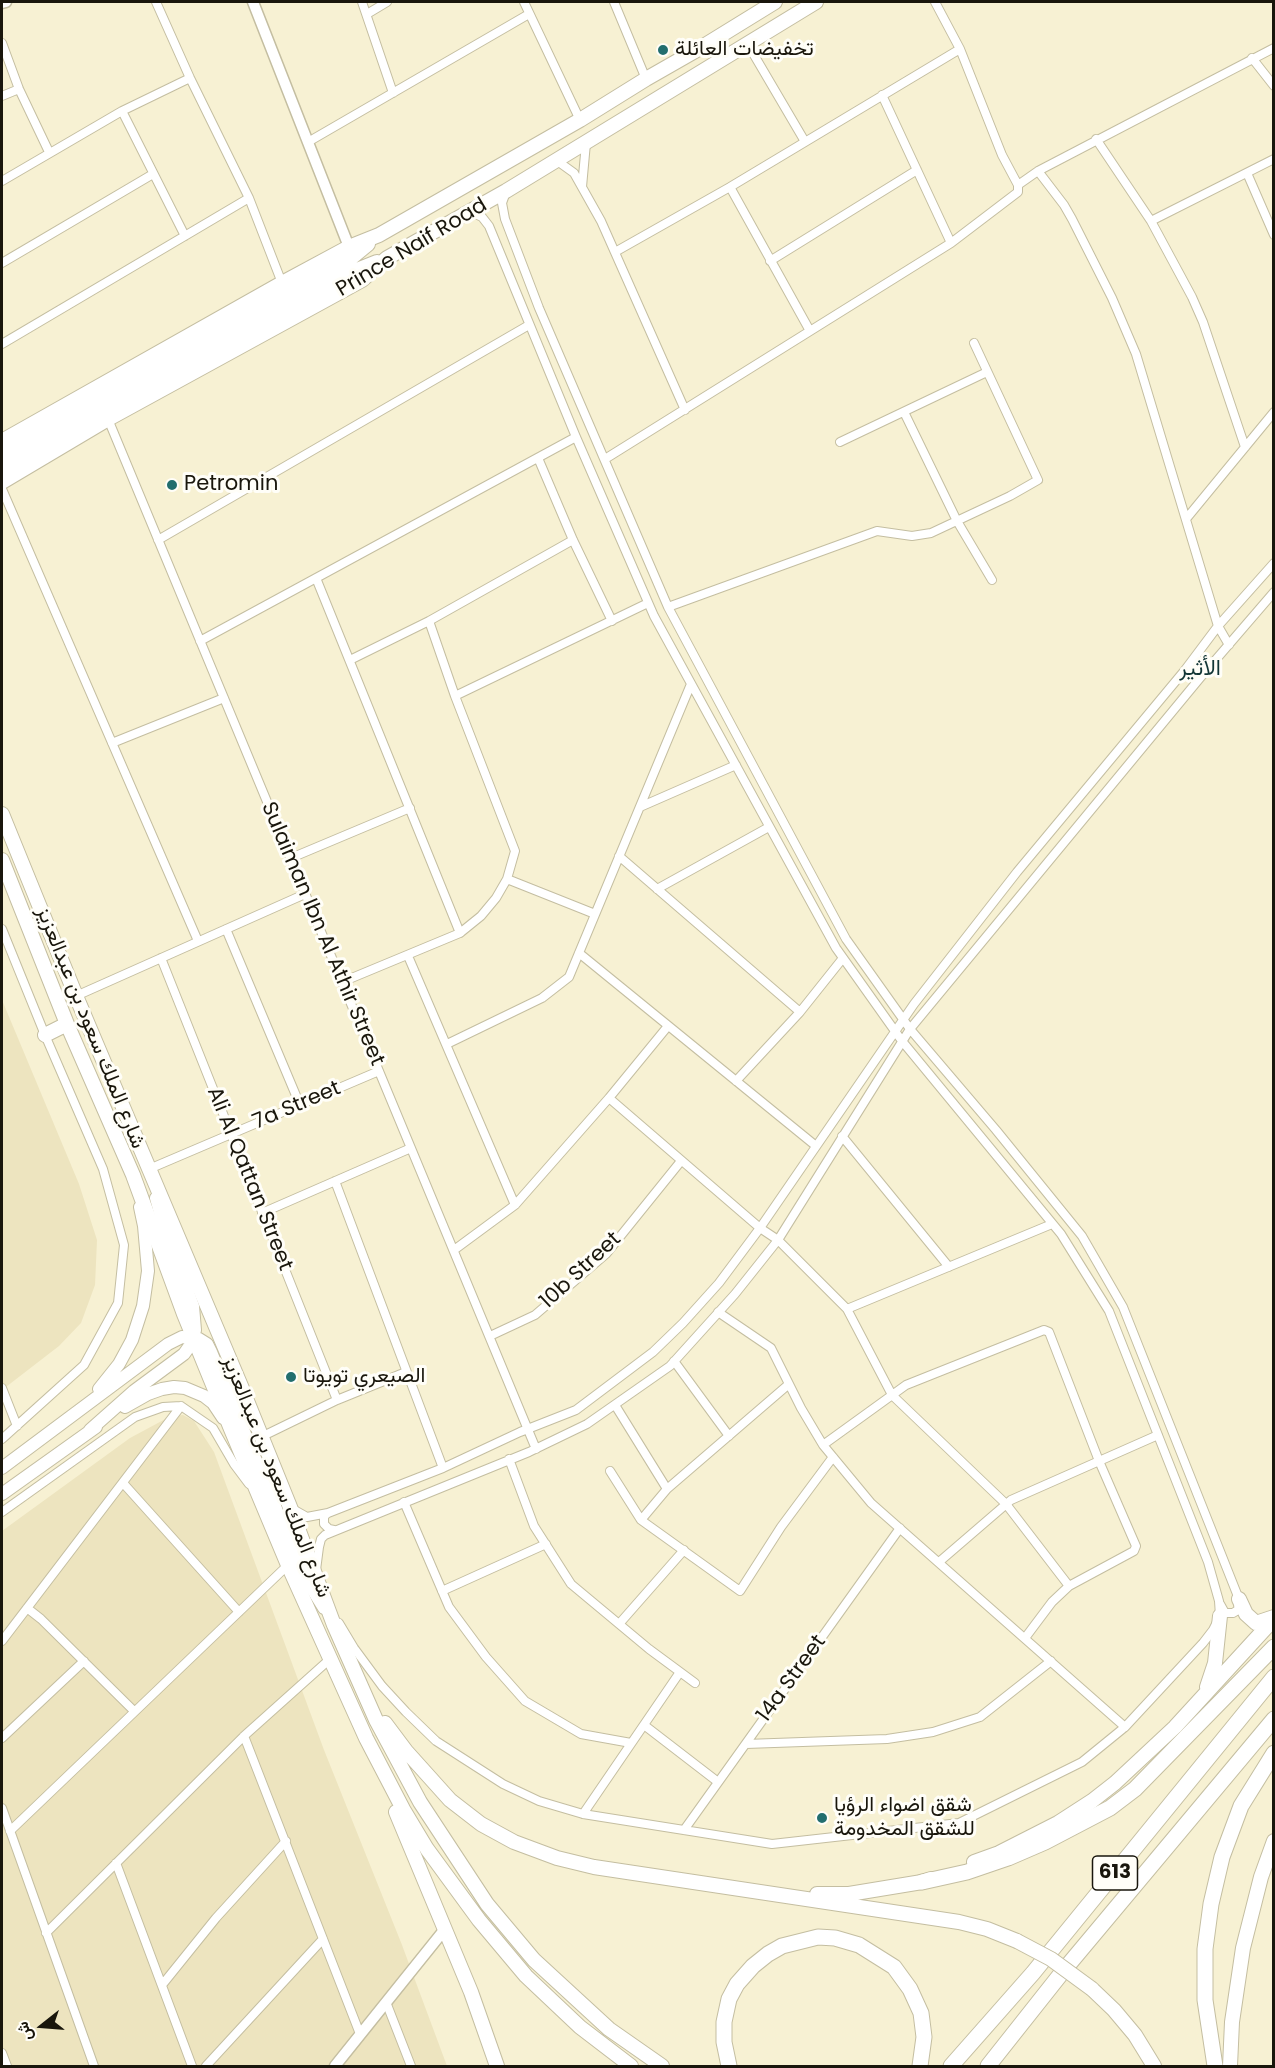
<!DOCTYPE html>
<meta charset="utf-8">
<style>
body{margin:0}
#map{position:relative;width:1275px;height:2068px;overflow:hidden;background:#f7f1d3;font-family:Poppins,Vazirmatn,sans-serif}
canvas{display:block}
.frame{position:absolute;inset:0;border:3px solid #19160c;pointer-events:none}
.north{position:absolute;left:12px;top:1996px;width:60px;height:60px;-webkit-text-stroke:4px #fffef8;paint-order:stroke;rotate:253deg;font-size:16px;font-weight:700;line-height:24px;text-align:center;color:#19160c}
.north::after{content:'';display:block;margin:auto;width:21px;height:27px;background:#19160c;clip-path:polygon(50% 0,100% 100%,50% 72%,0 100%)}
</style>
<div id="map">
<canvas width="1275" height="2068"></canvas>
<div class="frame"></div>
<div class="north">ش</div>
</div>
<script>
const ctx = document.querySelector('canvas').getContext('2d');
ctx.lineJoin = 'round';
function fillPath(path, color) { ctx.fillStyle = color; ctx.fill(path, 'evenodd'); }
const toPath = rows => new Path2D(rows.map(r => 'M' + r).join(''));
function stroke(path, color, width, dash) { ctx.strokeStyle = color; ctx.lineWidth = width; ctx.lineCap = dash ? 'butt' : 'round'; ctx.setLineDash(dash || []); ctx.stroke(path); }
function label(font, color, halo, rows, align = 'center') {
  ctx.font = font + ' Poppins,Vazirmatn,sans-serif'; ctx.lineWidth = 6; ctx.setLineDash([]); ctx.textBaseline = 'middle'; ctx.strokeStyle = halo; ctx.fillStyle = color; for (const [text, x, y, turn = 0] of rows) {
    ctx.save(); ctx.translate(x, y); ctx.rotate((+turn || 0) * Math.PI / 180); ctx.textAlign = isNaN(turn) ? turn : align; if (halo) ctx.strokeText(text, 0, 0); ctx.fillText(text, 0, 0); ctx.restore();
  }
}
const built = toPath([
 [2,1000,79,1184,97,1240,95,1285,81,1323,59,1346,2,1390],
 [183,1415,194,1421,214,1452,324,1750,402,1945,447,2066,2,2066,2,1531,130,1438,171,1416]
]);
const minor = toPath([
 [156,2,190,78,249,198,282,283],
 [362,2,393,93],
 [524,2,580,120],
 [614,2,646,79],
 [367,14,387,2],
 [2,43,19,89,49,152],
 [747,43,804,140],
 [1252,58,1274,86],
 [882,95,951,243],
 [2,96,19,89],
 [122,111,185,236],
 [1096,139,1151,221],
 [308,142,529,14],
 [556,160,574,173,601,221,685,410],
 [1038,171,1064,205,1072,219,1112,298,1136,354,1218,626,1229,645],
 [1247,173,1274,235],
 [2,181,122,111,190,78],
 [1018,185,1038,171,1274,48],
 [582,187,586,143],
 [730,187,810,331],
 [506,192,502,203,505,219,539,308,668,607,846,939,910,1029,996,1130,1082,1236,1123,1307,1239,1599,1238,1610,1233,1613,1225,1613,1220,1604],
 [615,252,730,187,960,49],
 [770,261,917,170],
 [2,263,153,174],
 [2,344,249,198],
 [904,412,957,521,992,580],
 [108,419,536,1449],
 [840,442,987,372],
 [1245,447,1203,322,1192,297,1151,221,1274,159],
 [538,458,573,540,612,621],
 [605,459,951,243,1018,192,1018,185,1002,155,960,49,935,2],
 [2,489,198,941],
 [1186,519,1274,412],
 [158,540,529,325],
 [316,578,460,933],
 [668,607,877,531,912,536,931,533,1010,496,1038,480,974,343],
 [200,641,576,437],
 [350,660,429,621,573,540],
 [455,696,648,603],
 [112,743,224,698],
 [640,807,736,765],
 [619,856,800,1012],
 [291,858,410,808],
 [507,879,595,914],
 [657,889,769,827],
 [2,929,45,1035,103,1169,124,1245,118,1303,84,1365,2,1439],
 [226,929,300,1105],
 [579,953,816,1146],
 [408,956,515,1205],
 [161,958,337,1400],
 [342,982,460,933,481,916,496,898,507,879,515,851,455,696,429,621],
 [76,996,305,894],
 [447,1044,542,998,569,977,691,684],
 [736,1081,800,1012,843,958],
 [609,1098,760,1228,778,1240,847,1309,892,1395,1006,1504,1069,1586],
 [842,1136,949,1267],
 [149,1169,379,1071],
 [335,1181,443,1468],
 [262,1213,411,1148],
 [454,1250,515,1205,609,1098,668,1026],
 [847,1309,1052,1224],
 [718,1312,771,1348,801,1408,823,1445,871,1503,1125,1727],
 [490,1336,535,1315,606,1254,681,1161],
 [674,1361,729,1436],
 [2,1388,17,1426],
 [615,1405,667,1489],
 [261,1437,337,1400,406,1372],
 [823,1445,906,1385,1044,1330,1049,1332,1099,1461,1136,1546,1134,1551,1069,1586,1052,1602,1025,1638],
 [509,1459,534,1526,571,1584,649,1649,695,1683],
 [610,1471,641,1520,740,1591,781,1527,833,1457],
 [123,1483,239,1612],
 [404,1502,449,1607,486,1657,525,1701,581,1734,631,1743],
 [291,1508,307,1517,328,1513,443,1468,520,1432,576,1410,653,1352,683,1323,719,1283,760,1228,914,1004,1017,872,1185,670,1218,626,1274,563],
 [2,1512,135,1417,163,1407,181,1406,213,1428,234,1464,249,1484],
 [328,1513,324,1516,324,1524,329,1529,334,1530],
 [641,1520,667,1489,789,1384],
 [939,1562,1011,1500,1158,1435],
 [316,1570,319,1547,321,1539,325,1535,529,1452,587,1424,670,1366,735,1294,778,1240,910,1029,1200,678,1274,592],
 [442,1591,546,1544],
 [27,1608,41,1619,134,1711],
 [339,1623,354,1648,382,1686,406,1712,436,1741,503,1784,539,1801,583,1814,772,1844,959,1823,1082,1762,1125,1727,1203,1643,1213,1630,1220,1616,1219,1601,1208,1562,1109,1311,1061,1234,902,1041,836,948,654,616,576,437,489,226,482,217,469,211],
 [619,1624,684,1550],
 [2,1641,181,1406],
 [644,1725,718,1782],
 [244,1736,360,2034],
 [2,1738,84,1661],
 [746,1744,887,1739,933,1732,980,1717,1051,1661],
 [2,1808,94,2066],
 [583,1814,680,1672],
 [684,1830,900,1528],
 [10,1831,288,1565],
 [116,1863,192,2066],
 [46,1933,244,1736,330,1659],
 [162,1985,216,1918,286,1841],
 [386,2002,411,2066],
 [2,2053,7,2066],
 [206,2066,323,1939]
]);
const tertiary = toPath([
 [253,2,349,247],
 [2,3,6,2],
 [335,2066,445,1929]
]);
const secondary = toPath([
 [99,1389,119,1364,132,1340,143,1306,148,1271,144,1226,140,1207],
 [125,1407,148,1394,162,1389,174,1387,185,1388,204,1396,213,1403,223,1418],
 [90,1430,134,1391,184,1354,191,1344,195,1330,193,1306,164,1227,156,1198],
 [2,1468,168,1344,182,1337,199,1339,207,1344,211,1352,303,1574,324,1608],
 [2,1494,96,1427]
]);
const primary = toPath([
 [2,441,282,283,349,247,379,235,580,120,646,79,702,47,775,2],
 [2,456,351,258,368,244],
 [2,469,293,304,357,270,377,262],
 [2,482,108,419,362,280,387,258,506,191,816,2],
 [2,814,76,996,241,1386,290,1507,334,1625,376,1720,420,1802,487,1904,534,1960,609,2029,662,2066],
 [2,860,67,1024,133,1175,184,1314,231,1429,288,1565,366,1738,403,1809,427,1849,479,1920,526,1976,580,2027,631,2066],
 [45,1035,67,1024],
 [1239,1599,1246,1614,1256,1623,1274,1617],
 [1207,1687,1215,1663,1220,1616],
 [385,1723,406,1751,450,1800,481,1824,514,1842,557,1858,594,1867,959,1922,987,1929,1017,1941],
 [396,1812,471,1992,497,2066],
 [974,1862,999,1853,1058,1823,1092,1801,1115,1783,1175,1727,1274,1619],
 [817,1894,849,1894,922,1882,931,1879],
 [1092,1989,1114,2010,1135,2035,1154,2066],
 [1230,2066,1232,2022,1243,1948,1261,1877,1274,1841]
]);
const motorway = toPath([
 [922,1882,967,1872,1008,1858,1045,1842,1110,1808,1135,1789,1274,1647],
 [729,2066,724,2042,724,2022,729,1999,737,1984,753,1966,768,1954,782,1946,818,1937,835,1938,859,1945,894,1967,910,1989,921,2013,924,2037,920,2066],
 [951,2066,1033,1973,1274,1677],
 [988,2066,1064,1970,1274,1719],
 [1215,2066,1205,2000,1205,1949,1211,1904,1222,1857,1241,1806,1274,1753]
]);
const primaryBridge = toPath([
 [1017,1941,1051,1959,1092,1989]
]);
const markers = [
 [663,50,6,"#226e6e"],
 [172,485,6,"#226e6e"],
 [291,1377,6,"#226e6e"],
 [822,1818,6,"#226e6e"]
];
const shields = [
 [1115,1873,45]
];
const shieldNames = [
 ["613",1115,1873]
];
const poiNames = [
 ["تخفيضات العائلة",675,50],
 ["Petromin",184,485],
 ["الصيعري تويوتا",303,1377],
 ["شقق اضواء الرؤيا",834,1806],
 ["للشقق المخدومة",834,1830]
];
const streetNames = [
 ["Prince Naif Road",412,248,-31],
 ["Sulaiman Ibn Al Athir Street",322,934,67],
 ["شارع الملك سعود بن عبدالعزيز",90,1028,68],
 ["7a Street",297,1106,-23],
 ["Ali Al Qattan Street",249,1179,68],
 ["10b Street",581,1271,-43],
 ["شارع الملك سعود بن عبدالعزيز",276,1477,68],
 ["14a Street",792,1679,-54]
];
const neighbourhoodNames = [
 ["الأثير",1200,669]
];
fillPath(built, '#ede4bf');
stroke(minor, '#c4bea1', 10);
stroke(tertiary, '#c4bea1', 13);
stroke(secondary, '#c4bea1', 14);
stroke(primary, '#c4bea1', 16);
stroke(motorway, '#c4bea1', 17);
stroke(minor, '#fff', 8);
stroke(tertiary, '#fff', 10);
stroke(secondary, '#fff', 12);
stroke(primary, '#fff', 14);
stroke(motorway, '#fff', 15);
stroke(primaryBridge, '#c4bea1', 16, []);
stroke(primaryBridge, '#fff', 14);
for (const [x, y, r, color] of markers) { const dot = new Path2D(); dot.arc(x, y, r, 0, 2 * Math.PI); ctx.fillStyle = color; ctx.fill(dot); stroke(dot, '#fffef8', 2); }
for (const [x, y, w] of shields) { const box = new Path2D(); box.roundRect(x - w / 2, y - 17, w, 34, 4.5); ctx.fillStyle = '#fffef8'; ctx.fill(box); stroke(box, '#19160c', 1.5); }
label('bold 20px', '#19160c', null, shieldNames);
label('21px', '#19160c', '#fffef8', poiNames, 'left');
label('21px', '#19160c', '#fffef8', streetNames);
label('22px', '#133636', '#fffef8', neighbourhoodNames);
</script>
